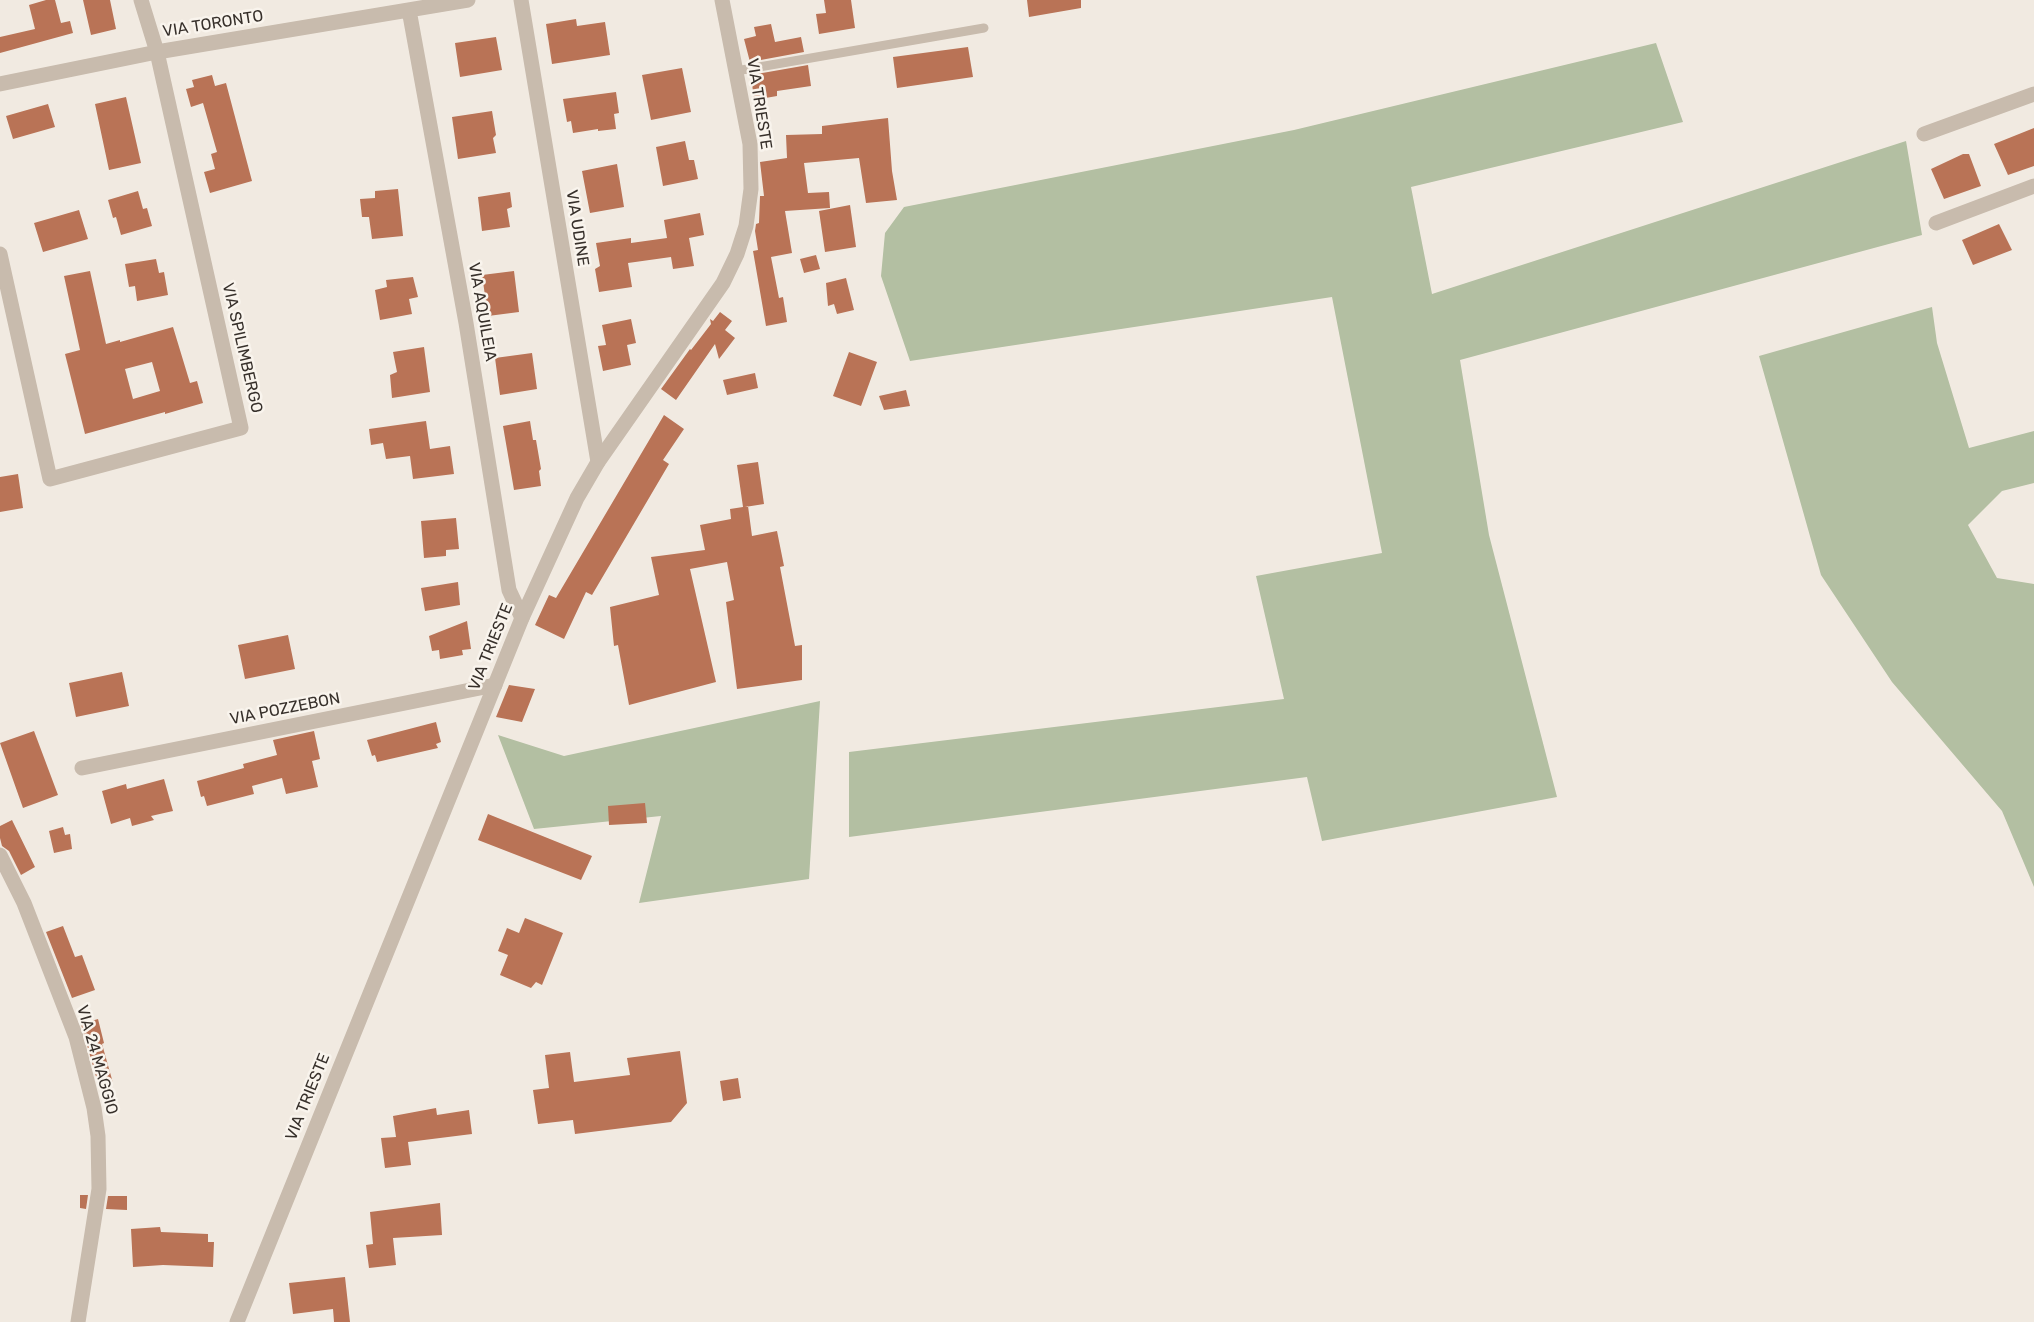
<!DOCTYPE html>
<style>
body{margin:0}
canvas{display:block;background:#f1eae1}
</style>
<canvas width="2034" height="1322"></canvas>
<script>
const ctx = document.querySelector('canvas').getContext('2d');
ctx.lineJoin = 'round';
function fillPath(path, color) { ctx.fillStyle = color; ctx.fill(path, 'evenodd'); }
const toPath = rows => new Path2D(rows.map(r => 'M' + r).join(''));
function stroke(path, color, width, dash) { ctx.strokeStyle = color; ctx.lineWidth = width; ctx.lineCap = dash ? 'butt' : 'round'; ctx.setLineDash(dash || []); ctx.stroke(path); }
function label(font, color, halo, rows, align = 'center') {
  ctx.font = font + ' Rubik,sans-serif'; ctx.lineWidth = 5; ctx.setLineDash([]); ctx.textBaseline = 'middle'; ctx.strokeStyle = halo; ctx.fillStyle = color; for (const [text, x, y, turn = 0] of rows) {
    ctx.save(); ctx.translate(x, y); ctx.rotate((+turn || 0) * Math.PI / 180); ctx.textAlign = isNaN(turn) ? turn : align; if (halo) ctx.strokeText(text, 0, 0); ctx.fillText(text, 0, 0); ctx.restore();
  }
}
const green = toPath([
 [1656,43,1683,122,1411,187,1432,294,1906,141,1922,235,1460,360,1489,535,1557,797,1322,841,1307,777,849,837,849,752,1284,699,1256,576,1382,553,1332,297,910,361,881,276,885,233,904,207,1294,130],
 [1932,307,1937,343,1969,448,2034,431,2034,483,2002,491,1968,525,1997,578,2034,584,2034,887,2002,811,1892,682,1821,575,1759,356],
 [820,701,809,879,639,903,661,816,534,829,498,735,564,756]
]);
const building = toPath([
 [46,0,55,0,61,23,70,21,73,33,0,53,0,37,35,29,29,5],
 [83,0,110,0,116,29,91,35],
 [824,0,851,0,855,28,819,34,816,14,826,13],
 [1027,0,1081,0,1081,8,1029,17],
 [576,19,577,26,605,22,610,55,552,64,546,24],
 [771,24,775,42,801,37,804,52,750,62,744,39,756,36,754,27],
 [496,37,502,70,460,77,455,43],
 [968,47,973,77,897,88,893,57],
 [808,65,811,86,777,91,777,96,754,100,751,75],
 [682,68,691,112,651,120,642,75],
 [212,75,215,86,226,83,252,181,210,193,204,172,215,169,211,154,217,152,203,103,191,107,186,89,194,87,192,80],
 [616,92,619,113,614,114,616,129,598,131,598,129,573,133,571,121,567,122,563,99],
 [126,97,141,163,109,170,95,104],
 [48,104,55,127,13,139,6,116],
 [492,111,496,135,493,138,496,153,458,159,452,117],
 [888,118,892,171,897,200,866,203,859,158,804,163,808,193,829,192,830,208,785,211,792,253,771,257,779,298,783,297,787,322,766,326,753,251,758,250,755,231,756,224,759,223,760,196,764,196,760,162,787,158,786,135,822,134,822,126],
 [2034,128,2034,166,2008,175,1994,144],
 [685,141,689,160,694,160,698,179,663,186,656,147],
 [1963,154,1969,154,1981,186,1944,199,1931,169],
 [617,164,624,207,590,213,582,171],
 [398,189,403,236,372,239,369,217,362,217,360,199,375,198,375,191],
 [138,191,143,209,147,208,152,226,121,235,116,217,113,218,108,200],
 [510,192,512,207,507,209,510,227,482,231,478,197],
 [850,205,856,247,825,252,819,211],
 [79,210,88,239,43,252,34,223],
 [700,213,704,235,689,238,694,266,673,269,671,257,628,263,632,287,599,292,595,269,600,266,596,243,631,238,631,243,667,238,664,220],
 [1999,224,2012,250,1973,265,1962,240],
 [816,255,820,269,804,273,800,259],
 [156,259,159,273,164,272,168,295,137,301,135,286,129,287,125,264],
 [90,271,106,344,120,340,120,342,173,327,190,383,197,381,203,403,165,414,165,412,85,434,65,354,80,350,64,276],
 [152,362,160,391,133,399,125,369],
 [514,271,519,312,488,316,482,275],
 [413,277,418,297,409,299,412,314,380,320,375,290,387,287,386,280],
 [846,278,854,310,837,314,834,304,828,306,826,283],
 [720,312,732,321,725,330,735,338,719,359,715,344,676,400,661,389,690,349,691,350,711,324,710,319,713,321],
 [631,319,636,343,627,345,631,365,603,371,598,346,606,345,602,325],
 [424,347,430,392,392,398,390,375,397,372,393,352],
 [849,352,877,362,861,406,833,396],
 [532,353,537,389,500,395,495,358],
 [755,373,758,388,727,395,723,380],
 [906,390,910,406,884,410,879,396],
 [664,415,684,429,663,460,669,464,592,595,586,592,564,639,535,625,549,595,556,598],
 [426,421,430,449,450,446,454,474,413,479,410,456,386,459,383,443,371,445,369,429],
 [530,421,533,440,536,440,541,469,539,471,541,486,514,490,503,426],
 [758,462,764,504,745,507,748,506,752,536,777,531,784,566,780,567,795,646,802,645,802,680,737,689,726,602,734,600,727,562,690,569,716,682,629,705,618,645,614,646,610,607,659,595,651,557,705,550,700,525,731,519,730,509,743,507,737,465],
 [18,474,23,508,0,512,0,477],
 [456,518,459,549,446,550,446,556,424,558,421,521],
 [458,582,460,605,425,611,421,588],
 [467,621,471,649,462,650,463,655,440,659,439,650,432,651,429,636],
 [288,635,295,669,245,679,238,645],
 [122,672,129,706,76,717,69,683],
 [509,685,535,689,522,722,496,717],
 [436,722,441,742,436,744,438,748,377,762,375,755,372,756,367,740],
 [34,731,58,795,23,808,0,743],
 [314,731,320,759,312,761,318,787,286,794,282,778,252,786,254,794,207,806,204,796,201,797,197,781,244,768,243,764,277,755,273,740],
 [164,779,173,811,151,816,154,820,132,826,130,818,111,824,102,791,126,784,127,789],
 [645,803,647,823,609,825,608,806],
 [488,814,592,856,581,880,478,840],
 [12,820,35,867,21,875,9,851,2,846,0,838,0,826],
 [63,827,65,835,70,834,72,849,54,853,49,831],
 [525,918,563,933,542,985,536,982,531,988,500,975,508,955,498,951,507,928,519,933],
 [63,926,75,957,82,955,95,990,72,998,46,932],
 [98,1019,104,1043,102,1044,113,1083,99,1087,81,1024],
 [680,1051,687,1103,671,1122,575,1134,573,1120,538,1124,533,1090,549,1088,545,1055,570,1052,574,1082,630,1075,627,1058],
 [738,1078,741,1098,723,1101,720,1081],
 [436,1108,437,1115,469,1110,472,1134,408,1142,411,1165,385,1168,381,1138,396,1137,393,1116],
 [80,1195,88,1195,86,1209,80,1208],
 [108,1196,127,1196,127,1210,106,1209],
 [440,1203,442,1235,393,1238,396,1265,369,1268,366,1245,373,1244,370,1212],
 [160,1227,161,1232,208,1234,208,1242,214,1242,213,1267,163,1265,133,1267,131,1229],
 [345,1277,350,1322,334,1322,333,1309,293,1314,289,1283]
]);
const service = toPath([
 [736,71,984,28]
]);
const minor = toPath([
 [521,0,598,462],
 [409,10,466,323,509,590,522,618],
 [0,84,157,52,468,0],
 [1924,134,2034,94],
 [1936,223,2034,186],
 [0,254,50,479,241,428,157,52,141,0],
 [82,768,495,685],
 [0,855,24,903,76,1037,94,1108,98,1136,99,1189,78,1322]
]);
const tertiary = toPath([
 [237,1322,522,618,577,498,598,462,723,283,737,254,746,226,751,189,750,144,722,0]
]);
const streetNames = [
 ["VIA TORONTO",213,24,-9],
 ["VIA TRIESTE",759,104,81],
 ["VIA UDINE",577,228,81],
 ["VIA AQUILEIA",482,312,80],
 ["VIA SPILIMBERGO",242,348,77],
 ["VIA TRIESTE",491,647,-68],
 ["VIA POZZEBON",285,709,-11],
 ["VIA 24 MAGGIO",97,1060,74],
 ["VIA TRIESTE",308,1097,-68]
];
fillPath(green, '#b3bfa2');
fillPath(building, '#b97356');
stroke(service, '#c8bbad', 9);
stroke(minor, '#c8bbad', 15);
stroke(tertiary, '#c8bbad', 15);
label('16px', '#37302b', '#f9f4ed', streetNames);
</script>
